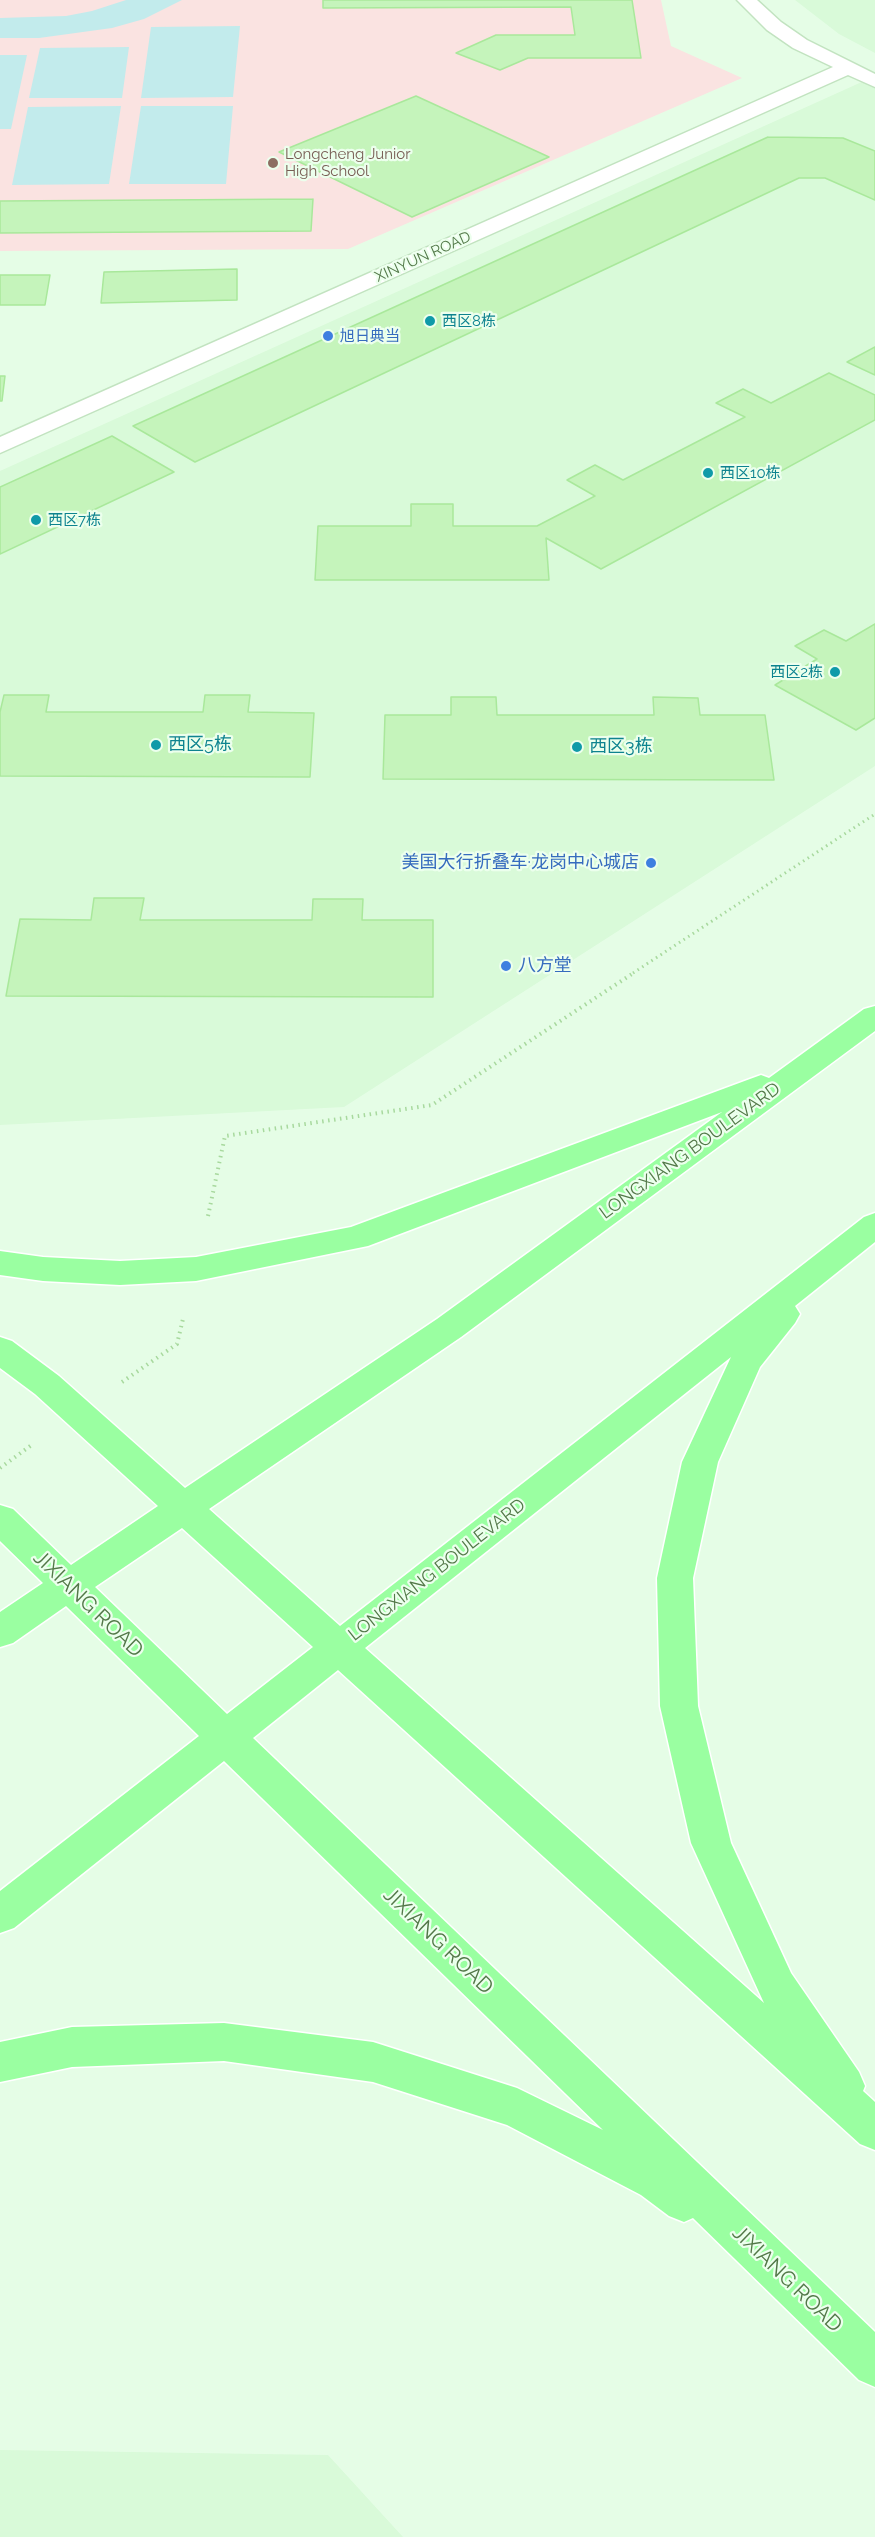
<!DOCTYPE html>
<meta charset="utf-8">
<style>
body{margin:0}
canvas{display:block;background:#e5fde6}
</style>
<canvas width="875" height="2537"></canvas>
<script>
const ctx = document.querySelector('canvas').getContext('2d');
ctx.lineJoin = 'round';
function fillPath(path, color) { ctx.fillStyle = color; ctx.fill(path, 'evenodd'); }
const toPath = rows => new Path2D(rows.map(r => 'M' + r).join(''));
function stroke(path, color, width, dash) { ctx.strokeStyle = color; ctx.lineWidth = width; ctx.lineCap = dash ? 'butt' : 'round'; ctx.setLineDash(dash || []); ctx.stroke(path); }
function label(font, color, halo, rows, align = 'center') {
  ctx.font = font + ' Raleway,"Noto Sans SC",sans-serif'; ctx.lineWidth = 4.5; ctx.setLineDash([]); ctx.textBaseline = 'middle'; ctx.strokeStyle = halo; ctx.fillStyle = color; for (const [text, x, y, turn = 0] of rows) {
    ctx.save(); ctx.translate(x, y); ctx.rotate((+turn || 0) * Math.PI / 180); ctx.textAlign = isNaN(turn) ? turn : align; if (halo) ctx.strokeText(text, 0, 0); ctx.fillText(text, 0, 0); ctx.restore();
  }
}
const residential = toPath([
 [795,0,875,0,875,53,839,34],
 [875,76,875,766,344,1107,0,1125,0,471],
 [0,2450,328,2455,403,2537,0,2537]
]);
const education = toPath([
 [0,0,661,0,671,46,742,78,348,249,0,251]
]);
const green = toPath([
 [126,0,182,0,144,19,112,28,39,38,0,38,0,18,66,16,92,11],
 [240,26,233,97,141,98,151,27],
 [129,47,122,98,29,98,40,48],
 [0,55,27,55,11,129,0,129],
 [121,106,109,184,12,185,28,107],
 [141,106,233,106,226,184,129,184]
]);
const building = toPath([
 [323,0,632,0,641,58,528,58,500,70,456,53,496,35,575,35,571,7,323,8,323,0],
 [416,96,549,157,412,217,279,152,416,96],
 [768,137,843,138,875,151,875,200,825,178,799,178,195,462,133,426,768,137],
 [313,199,311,231,0,233,0,201,313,199],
 [237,269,237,300,101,303,104,272,237,269],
 [0,275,50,275,45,305,0,305,0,275],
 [875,347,875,375,847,362,875,347],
 [829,373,875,395,875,420,601,569,546,538,549,580,315,580,318,526,411,526,411,504,453,504,453,526,537,526,595,496,567,480,595,465,623,480,745,417,716,403,743,389,771,403,829,373],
 [0,376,5,376,2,401,0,401,0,376],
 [112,436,174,472,0,554,0,487,112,436],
 [875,624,875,718,856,730,775,685,817,659,795,646,824,630,846,641,875,624],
 [4,695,49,695,46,712,203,712,205,695,250,695,248,712,314,713,310,777,0,776,0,712,4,695],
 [451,697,496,697,497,715,654,715,653,697,698,698,700,715,765,715,774,780,383,779,385,715,451,715,451,697],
 [94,898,144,898,140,920,312,920,313,899,363,899,362,920,433,920,433,997,6,996,20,919,91,920,94,898]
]);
const pathFar1 = toPath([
 [633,973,875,814]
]);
const path = toPath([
 [208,1216,225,1136,432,1105,635,972],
 [122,1382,177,1344,183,1319],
 [0,1468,33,1444]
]);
const minor = toPath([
 [737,0,757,0,781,22,807,40,875,74,875,87,848,75,0,453,0,437,833,67,793,48,767,30,737,0]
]);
const major = toPath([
 [875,1006,875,1031,461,1337,209,1509,340,1626,864,1217,875,1213,875,1242,795,1306,800,1314,795,1323,760,1367,718,1462,693,1578,698,1706,731,1843,791,1973,859,2072,865,2086,863,2091,875,2102,875,2150,860,2144,338,1670,253,1738,875,2332,875,2387,859,2380,693,2218,684,2222,669,2216,641,2195,507,2125,373,2082,224,2061,72,2067,0,2082,0,2042,72,2027,224,2023,373,2042,517,2088,603,2130,224,1761,14,1928,0,1933,0,1891,199,1736,66,1606,13,1643,0,1647,0,1612,43,1583,0,1541,0,1505,13,1509,71,1565,158,1506,35,1394,0,1368,0,1337,12,1341,59,1376,185,1488,437,1319,722,1112,368,1246,196,1281,120,1285,43,1281,0,1275,0,1251,43,1257,120,1261,196,1257,351,1227,750,1079,761,1075,769,1078,864,1009,875,1006],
 [731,1357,682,1462,657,1578,660,1706,691,1843,764,2003,365,1648,731,1357],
 [182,1528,313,1647,227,1714,95,1587,182,1528]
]);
const markers = [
 [273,163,6,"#8d6e63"],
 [430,321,6,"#0f9aa8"],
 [328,336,6,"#3f7fe0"],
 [708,473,6,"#0f9aa8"],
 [36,520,6,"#0f9aa8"],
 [835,672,6,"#0f9aa8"],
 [156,745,6,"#0f9aa8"],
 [577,747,6,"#0f9aa8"],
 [651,863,6,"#3f7fe0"],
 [506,966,6,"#3f7fe0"]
];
const farEducationnames = [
 ["Longcheng Junior",285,154],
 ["High School",285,171]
];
const farStreetnames = [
 ["XINYUN ROAD",423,257,-24]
];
const farCulturenames = [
 ["西区8栋",442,321],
 ["西区10栋",720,473],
 ["西区7栋",48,520],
 ["西区2栋",823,672,"right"]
];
const farShopnames = [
 ["旭日典当",340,336]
];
const cultureNames = [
 ["西区5栋",168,745],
 ["西区3栋",589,747]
];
const shopNames = [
 ["美国大行折叠车·龙岗中心城店",639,863],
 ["八方堂",518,966,"left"]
];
const streetNames = [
 ["LONGXIANG BOULEVARD",690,1151,-36],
 ["LONGXIANG BOULEVARD",437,1570,-38]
];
const nearStreetnames = [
 ["JIXIANG ROAD",88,1604,44],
 ["JIXIANG ROAD",438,1941,44],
 ["JIXIANG ROAD",787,2279,44]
];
fillPath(residential, '#d9fad9');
fillPath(education, '#fae3e1');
fillPath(green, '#c2ebec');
fillPath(building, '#c5f4bb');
stroke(building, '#a9e89b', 1.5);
stroke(minor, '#c2e3c0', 3);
stroke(major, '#fff', 3);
stroke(pathFar1, '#a8d99e', 3, [1.5, 4]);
stroke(path, '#a8d99e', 4, [1.5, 4.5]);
fillPath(minor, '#fff');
fillPath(major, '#9affa1');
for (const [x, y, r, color] of markers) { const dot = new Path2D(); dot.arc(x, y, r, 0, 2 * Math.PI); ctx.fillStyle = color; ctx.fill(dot); stroke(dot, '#ecffed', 2); }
label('15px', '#785e54', '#ecffed', farEducationnames, 'left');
label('15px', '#527848', '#ecffed', farStreetnames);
label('15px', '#0d838f', '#ecffed', farCulturenames, 'left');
label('15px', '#366cbe', '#ecffed', farShopnames, 'left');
label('18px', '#0d838f', '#ecffed', cultureNames, 'left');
label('18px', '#366cbe', '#ecffed', shopNames, 'right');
label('18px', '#527848', '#ecffed', streetNames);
label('21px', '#527848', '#ecffed', nearStreetnames);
</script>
